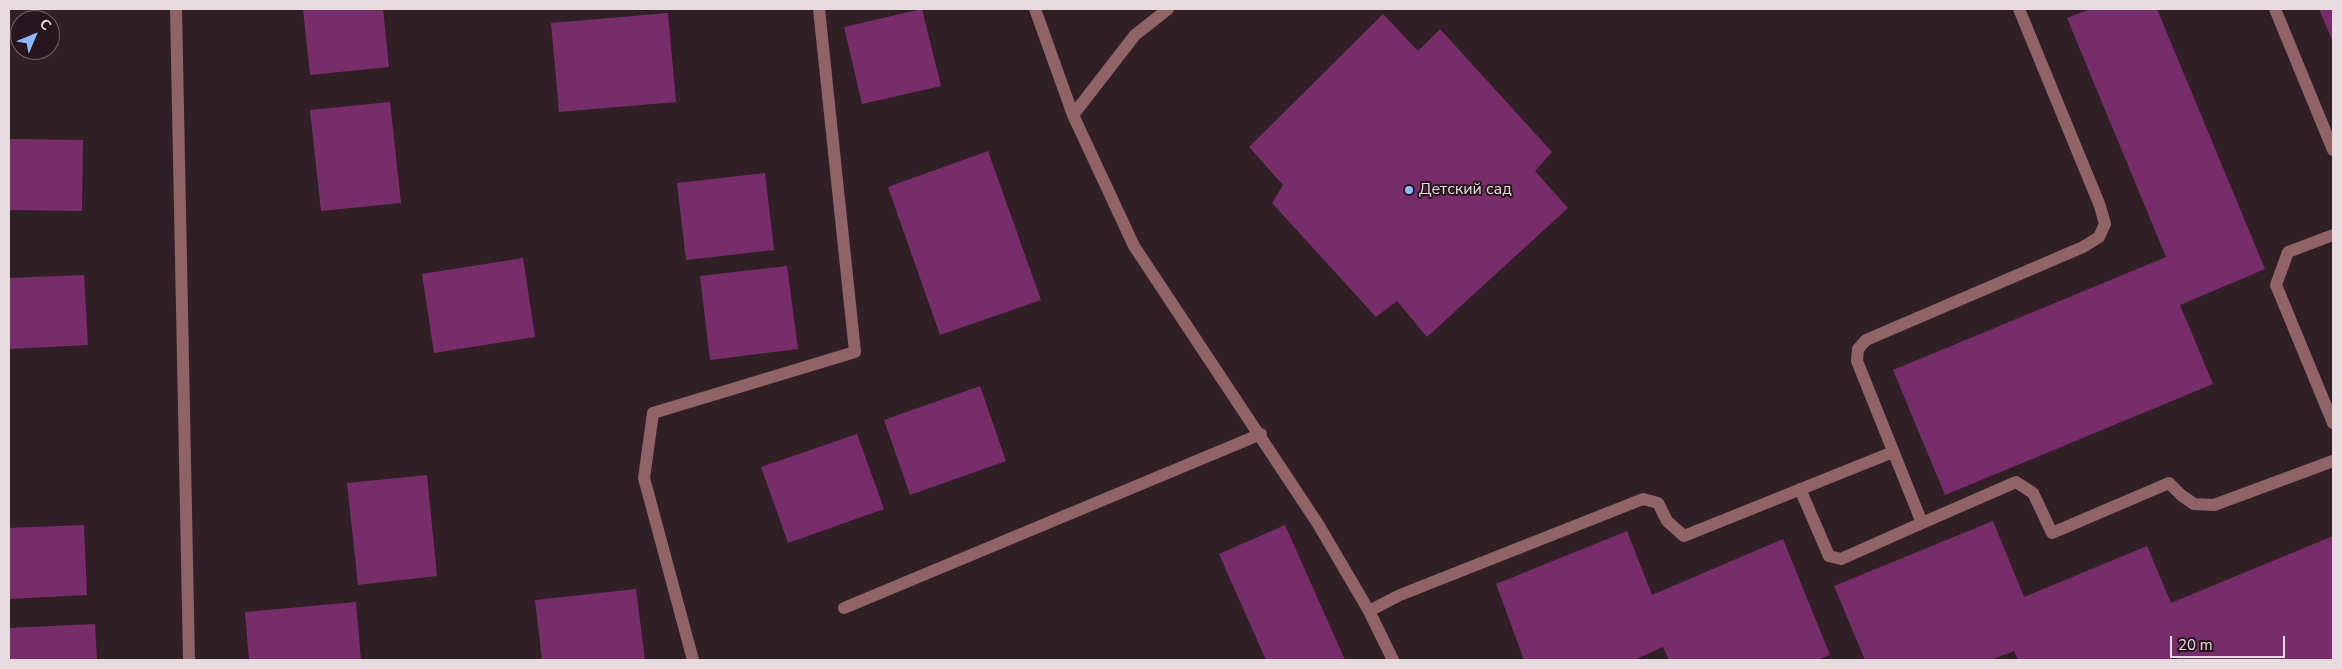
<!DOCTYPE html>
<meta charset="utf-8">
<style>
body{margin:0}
#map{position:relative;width:2342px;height:669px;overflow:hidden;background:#311f26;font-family:"Nunito Sans",sans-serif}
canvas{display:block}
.frame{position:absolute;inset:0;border:10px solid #e7dbdf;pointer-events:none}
.north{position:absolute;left:10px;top:10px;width:50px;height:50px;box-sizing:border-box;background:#27161d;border:1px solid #74656b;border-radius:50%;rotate:45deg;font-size:14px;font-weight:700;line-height:20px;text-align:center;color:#e7dbdf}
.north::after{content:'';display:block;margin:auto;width:18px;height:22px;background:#8db9fc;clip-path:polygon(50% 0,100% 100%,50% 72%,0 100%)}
.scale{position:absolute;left:2170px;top:636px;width:115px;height:22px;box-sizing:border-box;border:2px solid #e7dbdf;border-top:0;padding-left:6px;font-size:15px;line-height:18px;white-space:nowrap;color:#e7dbdf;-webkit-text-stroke:4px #27161d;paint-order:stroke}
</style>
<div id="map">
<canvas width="2342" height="669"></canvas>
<div class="frame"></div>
<div class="north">С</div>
<div class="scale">20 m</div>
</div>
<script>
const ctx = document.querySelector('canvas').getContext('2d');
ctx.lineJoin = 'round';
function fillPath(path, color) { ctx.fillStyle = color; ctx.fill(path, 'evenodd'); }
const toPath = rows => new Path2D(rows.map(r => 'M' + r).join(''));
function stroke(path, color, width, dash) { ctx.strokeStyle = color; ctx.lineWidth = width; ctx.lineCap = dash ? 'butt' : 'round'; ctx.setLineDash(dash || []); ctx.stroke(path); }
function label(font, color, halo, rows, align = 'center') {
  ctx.font = font + ' "Nunito Sans",sans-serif'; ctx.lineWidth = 4; ctx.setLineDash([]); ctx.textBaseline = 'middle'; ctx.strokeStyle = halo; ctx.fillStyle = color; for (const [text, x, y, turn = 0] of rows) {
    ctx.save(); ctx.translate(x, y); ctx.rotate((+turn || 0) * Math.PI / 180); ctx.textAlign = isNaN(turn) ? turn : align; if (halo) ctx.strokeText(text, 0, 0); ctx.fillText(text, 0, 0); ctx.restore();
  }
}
const building = toPath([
 [303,9,383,9,389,67,310,75],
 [922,9,941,86,862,104,844,27],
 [2090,9,2157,9,2265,269,2180,305,2213,384,1945,495,1893,370,2166,257,2067,18],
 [2319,9,2333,9,2333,42],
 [668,13,676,102,559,112,551,23],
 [1383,14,1418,51,1440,29,1552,152,1535,171,1568,208,1427,337,1397,301,1376,317,1272,203,1283,185,1249,147],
 [390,102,401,203,321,211,310,110],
 [9,139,83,140,82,211,9,210],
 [988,151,1041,300,940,335,888,187],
 [765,173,774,250,686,260,677,183],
 [523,258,535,337,434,353,422,274],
 [787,266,798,349,710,360,700,276],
 [84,275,88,345,9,349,9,278],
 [980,386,1006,461,910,495,884,420],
 [857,434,884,509,788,543,761,467],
 [427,475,437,576,358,585,347,483],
 [1993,521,2024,597,2147,546,2171,603,2333,536,2333,660,2178,660,2176,657,2168,660,2018,660,2014,651,1991,660,1865,660,1834,586],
 [84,525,87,595,9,599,9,528],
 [1285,525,1345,660,1266,660,1219,554],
 [1627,531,1652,595,1783,539,1830,655,1818,660,1669,660,1663,647,1634,660,1524,660,1496,584],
 [636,589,645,660,542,660,535,600],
 [356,602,361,660,249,660,245,612],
 [95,624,97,660,9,660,9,628]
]);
const minor = toPath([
 [176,9,189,660],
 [1035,9,1073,115,1134,246,1318,524,1369,611,1393,660],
 [2019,9,2100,206,2105,224,2099,237,2083,247,1866,340,1858,349,1857,361,1922,523,2016,482,2033,493,2052,533,2169,483,2181,495,2194,504,2214,505,2333,461],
 [2275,9,2333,150],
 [1073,115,1135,35,1168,9],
 [2333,235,2288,252,2276,285,2333,423],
 [1800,489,1829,556,1841,559,1922,523],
 [844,608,1261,434],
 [1369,611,1400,595,1643,499,1658,503,1667,521,1684,536,1893,452],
 [693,660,644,478,653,413,855,352,819,9]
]);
const markers = [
 [1409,190,5,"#8db9fc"]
];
const poiNames = [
 ["Детский сад",1419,190]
];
fillPath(building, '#772d6a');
stroke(minor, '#906367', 12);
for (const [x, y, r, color] of markers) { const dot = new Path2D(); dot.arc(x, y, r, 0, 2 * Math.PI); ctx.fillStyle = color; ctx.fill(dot); stroke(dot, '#27161d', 2); }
label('16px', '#e7dbdf', '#27161d', poiNames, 'left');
</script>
